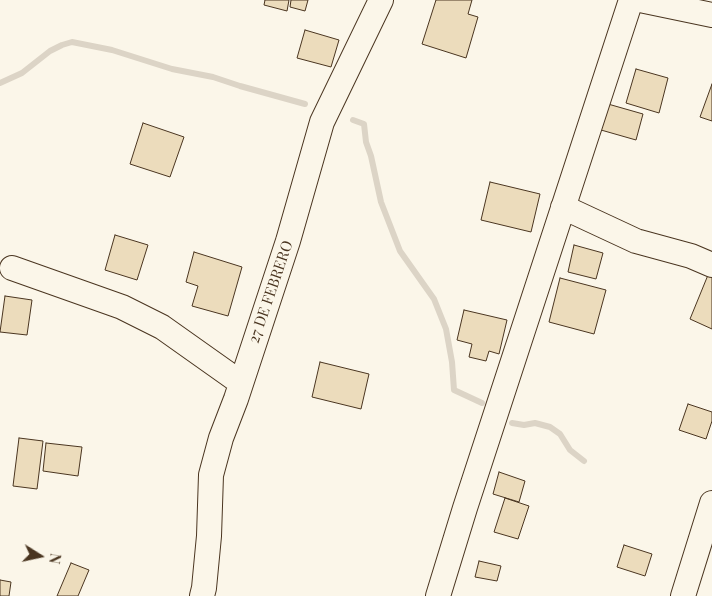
<!DOCTYPE html>
<style>
body{margin:0}
#map{position:relative;width:712px;height:596px;overflow:hidden;background:#fbf6e9;font-family:"Playfair Display",serif}
canvas{display:block}
.north{position:absolute;left:15px;top:531px;width:50px;height:50px;-webkit-text-stroke:4px #fbf6e9;paint-order:stroke;rotate:100deg;font-size:14px;font-weight:700;line-height:20px;text-align:center;color:#4a3520}
.north::after{content:'';display:block;margin:auto;width:18px;height:22px;background:#4a3520;clip-path:polygon(50% 0,100% 100%,50% 72%,0 100%)}
</style>
<div id="map">
<canvas width="712" height="596"></canvas>
<div class="north">N</div>
</div>
<script>
const ctx = document.querySelector('canvas').getContext('2d');
ctx.lineJoin = 'round';
const toPath = rows => new Path2D(rows.map(r => 'M' + r).join(''));
function stroke(path, color, width, dash) { ctx.strokeStyle = color; ctx.lineWidth = width; ctx.lineCap = dash ? 'butt' : 'round'; ctx.setLineDash(dash || []); ctx.stroke(path); }
function fillPath(path, color) { ctx.fillStyle = color; ctx.fill(path, 'evenodd'); }
function label(font, color, halo, rows, align = 'center') {
  ctx.font = font + ' "Playfair Display",serif'; ctx.lineWidth = 4; ctx.setLineDash([]); ctx.textBaseline = 'middle'; ctx.strokeStyle = halo; ctx.fillStyle = color; for (const [text, x, y, turn = 0] of rows) {
    ctx.save(); ctx.translate(x, y); ctx.rotate((+turn || 0) * Math.PI / 180); ctx.textAlign = isNaN(turn) ? turn : align; if (halo) ctx.strokeText(text, 0, 0); ctx.fillText(text, 0, 0); ctx.restore();
  }
}
const stream = toPath([
 [0,83,22,73,50,51,62,45,72,42,112,50,172,69,213,77,240,86,305,104],
 [353,120,364,124,366,142,371,156,381,202,400,251,434,299,446,329,452,362,454,390,482,403],
 [512,423,524,425,535,423,550,427,560,434,570,450,584,461]
]);
const building = toPath([
 [265,0,289,0,287,11,264,5,265,0],
 [291,0,308,0,305,11,290,7,291,0],
 [436,0,472,0,468,14,478,17,466,58,422,44,436,0],
 [305,30,339,40,331,67,297,58,305,30],
 [636,69,668,78,659,113,626,103,636,69],
 [712,84,712,121,700,117,712,84],
 [608,104,643,114,636,140,601,130,608,104],
 [143,123,184,137,170,177,130,164,143,123],
 [490,182,540,194,531,232,481,220,490,182],
 [115,235,148,245,137,280,105,270,115,235],
 [574,245,603,253,596,279,568,272,574,245],
 [194,252,242,267,228,316,192,306,198,286,186,282,194,252],
 [708,275,712,276,712,329,690,319,708,275],
 [560,278,606,290,594,334,549,322,560,278],
 [5,296,32,300,27,335,0,332,5,296],
 [464,310,507,320,499,354,489,351,486,361,469,357,472,344,457,340,464,310],
 [320,362,369,374,361,409,312,397,320,362],
 [688,404,712,412,712,421,706,439,679,430,688,404],
 [19,438,43,441,37,489,13,486,19,438],
 [46,443,82,447,78,476,43,471,46,443],
 [499,472,525,481,519,502,493,494,499,472],
 [505,498,529,506,518,539,494,532,505,498],
 [624,545,652,554,645,576,617,567,624,545],
 [479,561,501,566,497,581,475,577,479,561],
 [71,563,89,570,78,596,57,596,71,563],
 [0,580,11,582,9,596,0,596,0,580]
]);
const minor = toPath([
 [640,0,712,15],
 [563,207,636,241,691,256,712,265],
 [12,268,122,307,162,327,241,383],
 [202,596,204,588,209,536,211,475,221,438,236,399,288,241,322,122,381,0],
 [438,596,465,508,631,0],
 [683,596,712,503]
]);
const streetNames = [
 ["27 DE FEBRERO",271,292,-71]
];
stroke(stream, '#dcd4c6', 6);
fillPath(building, '#ecdcbc');
stroke(building, '#4a3520', 1);
stroke(minor, '#4a3520', 26);
stroke(minor, '#fbf6e9', 24);
label('15px', '#4a3520', '#fbf6e9', streetNames);
</script>
